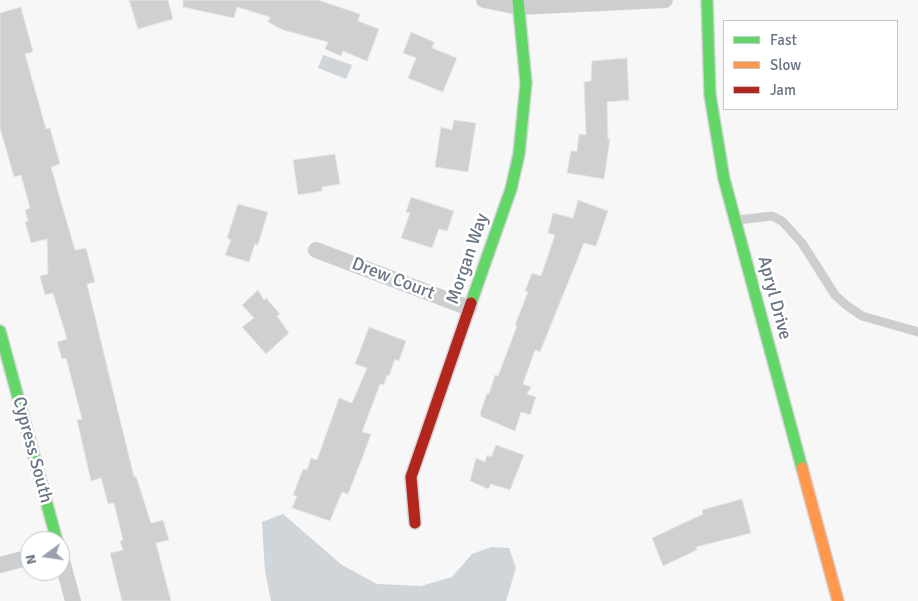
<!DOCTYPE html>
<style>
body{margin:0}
#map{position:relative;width:918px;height:601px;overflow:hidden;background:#f7f7f7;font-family:Signika,sans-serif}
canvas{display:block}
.legend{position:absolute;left:723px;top:20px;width:175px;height:90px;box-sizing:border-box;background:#fff;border:1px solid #c3c7ce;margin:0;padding:6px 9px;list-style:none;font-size:15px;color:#697485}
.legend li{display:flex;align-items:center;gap:10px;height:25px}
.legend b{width:25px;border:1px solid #c3c7ce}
.north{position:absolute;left:20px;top:531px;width:50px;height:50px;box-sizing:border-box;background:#fff;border:1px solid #c3c7ce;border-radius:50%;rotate:256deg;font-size:14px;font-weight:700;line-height:20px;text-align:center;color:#697485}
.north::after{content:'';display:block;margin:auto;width:18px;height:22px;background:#9ba2ad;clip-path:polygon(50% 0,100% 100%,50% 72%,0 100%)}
</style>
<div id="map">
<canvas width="918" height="601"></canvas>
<ul class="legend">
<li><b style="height:6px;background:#63d668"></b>Fast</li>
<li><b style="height:6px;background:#ff974d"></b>Slow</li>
<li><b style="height:6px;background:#b3261e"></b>Jam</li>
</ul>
<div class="north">N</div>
</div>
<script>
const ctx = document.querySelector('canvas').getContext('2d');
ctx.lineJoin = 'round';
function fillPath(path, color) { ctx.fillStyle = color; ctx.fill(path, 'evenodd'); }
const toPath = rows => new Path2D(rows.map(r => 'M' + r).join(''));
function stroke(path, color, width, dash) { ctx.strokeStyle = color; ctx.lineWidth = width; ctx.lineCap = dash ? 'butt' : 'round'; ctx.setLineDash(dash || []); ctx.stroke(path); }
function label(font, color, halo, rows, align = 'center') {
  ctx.font = font + ' Signika,sans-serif'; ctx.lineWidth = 5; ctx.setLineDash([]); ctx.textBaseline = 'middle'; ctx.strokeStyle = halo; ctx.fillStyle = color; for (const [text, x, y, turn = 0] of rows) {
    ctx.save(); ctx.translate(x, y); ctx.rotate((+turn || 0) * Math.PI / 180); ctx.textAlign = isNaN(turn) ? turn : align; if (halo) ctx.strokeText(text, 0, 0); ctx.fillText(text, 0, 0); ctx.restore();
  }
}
const water = toPath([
 [323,55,352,65,346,79,318,68],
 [283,514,342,565,377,584,421,586,452,577,472,554,491,547,509,548,516,568,506,601,271,601,265,571,262,522]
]);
const building = toPath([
 [129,0,168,0,173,19,138,29,129,0],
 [183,0,318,0,360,14,358,21,379,29,367,61,343,51,341,56,325,49,328,42,283,30,268,22,270,17,237,7,234,18,183,7,183,0],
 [21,7,33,52,25,54,46,129,50,128,60,164,51,167,75,250,86,248,95,282,87,284,134,477,136,476,151,523,163,520,169,540,156,543,171,601,122,601,110,553,123,550,120,541,123,540,114,503,108,504,101,478,91,481,77,420,82,419,66,358,62,359,57,342,67,339,53,293,45,295,40,276,48,274,47,239,31,243,25,222,28,221,25,210,30,208,21,175,14,177,0,128,0,13,21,7],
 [411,32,434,42,432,48,457,58,443,92,408,78,416,58,403,53,411,32],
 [627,58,629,100,607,102,608,139,610,139,604,179,567,173,571,151,577,151,579,134,586,135,584,82,591,81,592,61,627,58],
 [454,120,476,123,468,172,435,167,441,127,452,130,454,120],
 [335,154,340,184,322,187,322,191,298,195,293,160,335,154],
 [411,197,454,211,447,231,439,229,432,248,401,238,410,213,406,212,411,197],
 [578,200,608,211,596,246,584,243,540,352,535,350,523,384,531,387,527,394,536,397,530,415,521,412,515,431,482,417,480,414,487,393,489,394,495,375,498,376,517,326,515,325,528,292,525,291,532,273,541,276,555,235,548,233,553,213,573,218,578,200],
 [238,204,268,212,258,245,255,244,249,262,225,255,231,240,227,238,238,204],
 [258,290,264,300,266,298,280,314,277,316,289,333,266,354,242,327,254,318,242,305,258,290],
 [369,327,406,341,399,361,395,359,389,376,387,375,384,385,380,384,362,432,371,434,363,456,348,494,342,492,330,521,292,508,297,496,293,495,303,469,307,470,311,458,317,460,339,398,352,403,367,368,355,364,369,327],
 [496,445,524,455,510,490,491,484,488,489,470,481,476,458,485,462,487,455,491,457,496,445],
 [742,499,751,533,696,547,697,550,663,566,652,538,703,514,702,510,742,499]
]);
const lane = toPath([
 [737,220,772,216,782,221,802,243,835,295,846,305,862,316,918,332]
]);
const street = toPath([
 [484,0,519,7,665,0],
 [316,250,469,308],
 [60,553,73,601],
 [0,565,30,557]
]);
const fast = toPath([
 [707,0,710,95,724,179,802,468],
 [471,303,511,189,519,154,526,83,518,0],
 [0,331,57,541]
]);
const slow = toPath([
 [802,468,838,601]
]);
const jam = toPath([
 [415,523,411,477,471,303]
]);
const streetNames = [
 ["Morgan Way",468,259,-71],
 ["Drew Court",393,279,21],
 ["Apryl Drive",774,298,75],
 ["Cypress South",32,450,75]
];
fillPath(water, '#cfd5d9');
fillPath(building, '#cfd0d2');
stroke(building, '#e6e6e6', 1);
stroke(fast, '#d3d4d5', 14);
stroke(slow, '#d3d4d5', 14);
stroke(jam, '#d3d4d5', 14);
stroke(lane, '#cdced0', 9);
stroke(street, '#cdced0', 16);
stroke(fast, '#63d668', 11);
stroke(slow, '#ff974d', 11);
stroke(jam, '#b3261e', 11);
label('18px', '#697485', '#fff', streetNames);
</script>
